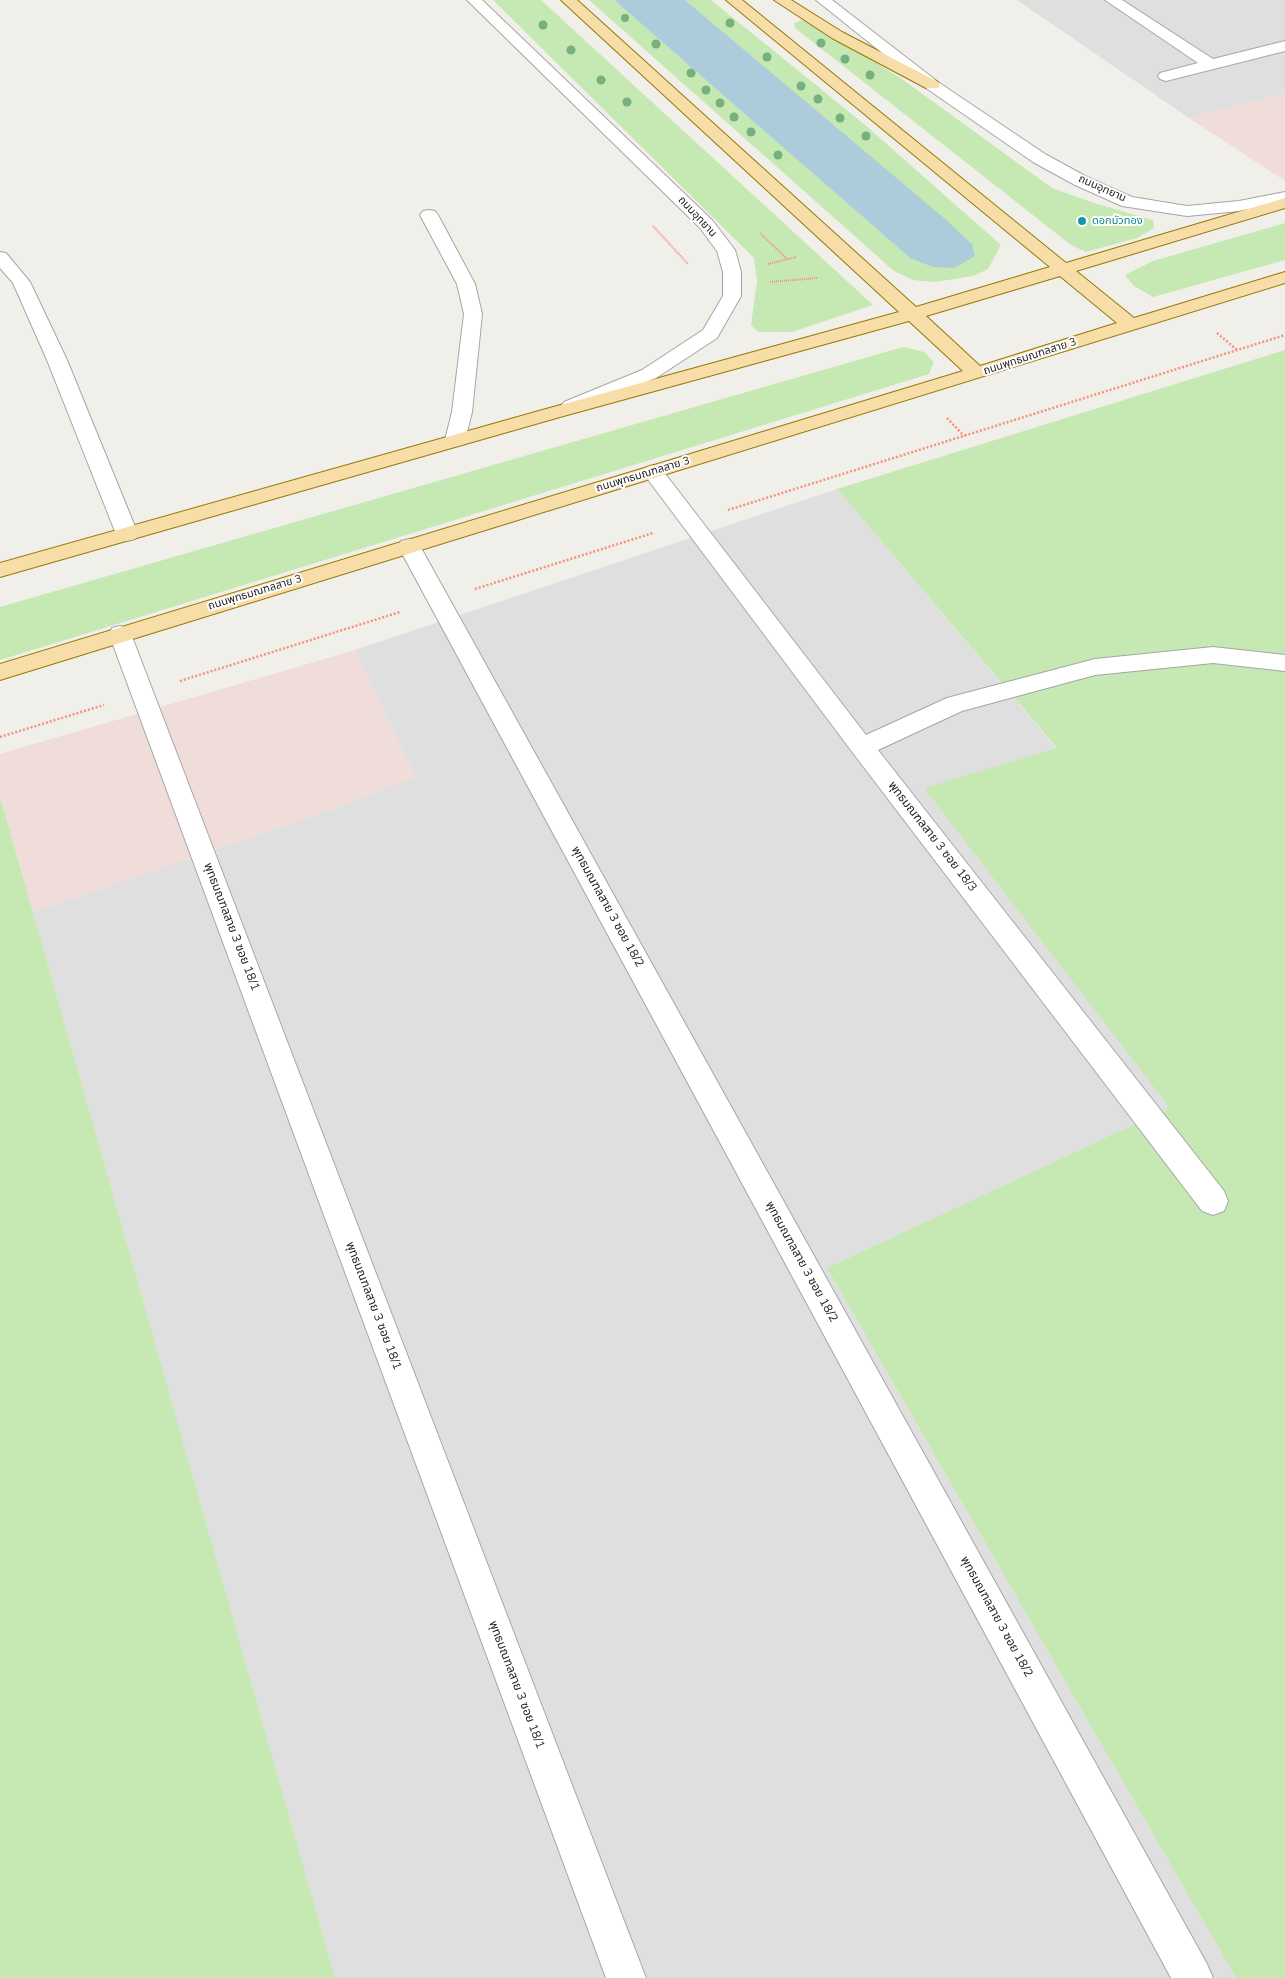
<!DOCTYPE html>
<meta charset="utf-8">
<style>
body{margin:0}
canvas{display:block;background:#f1efe9}
</style>
<canvas width="1285" height="1978"></canvas>
<script>
const ctx = document.querySelector('canvas').getContext('2d');
ctx.lineJoin = 'round';
function fillPath(path, color) { ctx.fillStyle = color; ctx.fill(path, 'evenodd'); }
const toPath = rows => new Path2D(rows.map(r => 'M' + r).join(''));
function stroke(path, color, width, dash) { ctx.strokeStyle = color; ctx.lineWidth = width; ctx.lineCap = dash ? 'butt' : 'round'; ctx.setLineDash(dash || []); ctx.stroke(path); }
function label(font, color, halo, rows, align = 'center') {
  ctx.font = font + ' "Nunito Sans","Noto Sans Thai",sans-serif'; ctx.lineWidth = 4; ctx.setLineDash([]); ctx.textBaseline = 'middle'; ctx.strokeStyle = halo; ctx.fillStyle = color; for (const [text, x, y, turn = 0] of rows) {
    ctx.save(); ctx.translate(x, y); ctx.rotate((+turn || 0) * Math.PI / 180); ctx.textAlign = isNaN(turn) ? turn : align; if (halo) ctx.strokeText(text, 0, 0); ctx.fillText(text, 0, 0); ctx.restore();
  }
}
const residential = toPath([
 [1017,0,1285,0,1285,94,1189,118],
 [837,489,1057,749,925,789,1171,1108,827,1268,1236,1978,335,1978,33,912,344,805,415,777,355,650]
]);
const commercial = toPath([
 [1285,94,1285,181,1189,118],
 [355,650,415,777,344,805,33,912,0,796,0,754]
]);
const grass = toPath([
 [493,0,541,0,873,305,792,332,758,332,751,325,757,281,754,258],
 [589,0,614,0,910,258,972,244,685,0,711,0,864,124,1001,245,988,269,973,276,935,282,913,280,894,271],
 [806,19,902,79,1052,188,1094,203,1153,220,1154,228,1137,238,1086,252,1071,245,795,28,794,23],
 [1285,223,1285,260,1153,297,1134,286,1125,275,1153,261],
 [903,347,924,352,934,362,929,374,0,660,0,607],
 [1285,350,1285,1978,1236,1978,827,1268,1170,1108,924,788,1057,748,837,489],
 [0,796,33,912,335,1978,0,1978]
]);
const water = toPath([
 [614,0,685,0,944,218,972,244,975,256,954,268,933,267,910,258]
]);
const pathFar1 = toPath([
 [653,226,688,264],
 [760,233,787,259],
 [768,264,796,257],
 [770,282,818,278]
]);
const path = toPath([
 [1217,333,1237,350],
 [947,418,964,436],
 [728,510,1285,335],
 [475,589,653,533],
 [180,681,400,612],
 [0,737,104,705]
]);
const minor = toPath([
 [467,0,482,0,712,220,735,250,741,272,741,296,717,338,656,378,578,410,571,412,564,410,561,406,564,402,642,370,703,330,723,296,723,272,717,251,700,228,467,0],
 [816,0,832,0,938,82,1045,154,1087,177,1132,197,1187,206,1239,201,1285,192,1285,202,1239,211,1187,216,1122,206,1075,185,1033,162,926,88,816,0],
 [1105,0,1122,0,1213,59,1285,41,1285,51,1166,81,1160,79,1158,76,1160,73,1198,63,1105,0],
 [429,210,435,211,438,215,475,284,482,314,472,412,465,440,462,445,455,446,448,445,445,440,452,412,464,314,457,284,420,215,423,211,429,210],
 [0,252,6,253,30,282,67,360,138,534,135,539,127,541,119,539,116,534,47,360,13,283,0,268,0,252],
 [653,465,660,467,866,735,947,698,1095,659,1213,647,1285,655,1285,671,1213,663,1095,675,962,711,878,750,1224,1191,1228,1201,1224,1211,1213,1215,1202,1211,853,753,646,477,643,472,646,467,653,465],
 [409,539,417,541,420,546,1207,1964,1213,1978,1171,1978,398,546,401,541,409,539],
 [120,626,128,628,131,634,646,1978,606,1978,109,634,112,628,120,626]
]);
const major = toPath([
 [561,0,577,0,916,307,1050,267,726,0,742,0,1066,263,1285,198,1285,208,1076,271,1134,318,1285,272,1285,283,0,680,0,664,963,371,909,321,560,417,0,577,0,563,546,409,899,312,561,0],
 [1060,276,1117,323,980,366,926,316,1060,276],
 [774,0,791,0,842,32,938,82,940,85,938,88,926,88,832,38,774,0]
]);
const trees = [
 [625,18,4],
 [730,23,4.5],
 [543,25,4.5],
 [821,43,4.5],
 [656,44,4.5],
 [571,50,4.5],
 [767,57,4.5],
 [845,59,4.5],
 [691,73,4.5],
 [870,75,4.5],
 [601,80,4.5],
 [801,86,4.5],
 [706,90,4.5],
 [818,99,4.5],
 [627,102,4.5],
 [720,103,4.5],
 [734,117,4.5],
 [840,118,4.5],
 [751,132,4.5],
 [866,136,4.5],
 [778,155,4.5]
];
const markers = [
 [1082,221,5,"#0f9aa8"]
];
const farStreetnames = [
 ["ถนนอุทยาน",1102,189,24],
 ["ถนนอุทยาน",697,217,47],
 ["ถนนพุทธมณฑลสาย 3",1030,357,-18],
 ["ถนนพุทธมณฑลสาย 3",643,475,-17],
 ["ถนนพุทธมณฑลสาย 3",255,593,-17]
];
const farCulturenames = [
 ["ดอกบัวทอง",1092,221]
];
const streetNames = [
 ["พุทธมณฑลสาย 3 ซอย 18/3",932,837,52],
 ["พุทธมณฑลสาย 3 ซอย 18/2",607,907,61],
 ["พุทธมณฑลสาย 3 ซอย 18/1",231,927,69],
 ["พุทธมณฑลสาย 3 ซอย 18/2",801,1262,61],
 ["พุทธมณฑลสาย 3 ซอย 18/1",373,1306,69],
 ["พุทธมณฑลสาย 3 ซอย 18/2",996,1617,61],
 ["พุทธมณฑลสาย 3 ซอย 18/1",516,1685,69]
];
fillPath(residential, '#e0dfdf');
fillPath(commercial, '#f0ddda');
fillPath(grass, '#c6e8b2');
fillPath(water, '#acccdc');
stroke(minor, '#a6a6a6', 2);
stroke(major, '#977808', 2);
stroke(pathFar1, '#f39378', 2, [1, 1]);
stroke(path, '#f39378', 2.5, [2, 2]);
fillPath(minor, '#fff');
fillPath(major, '#f7dea8');
ctx.fillStyle = '#76b07e';
for (const [x, y, r] of trees) { ctx.beginPath(); ctx.arc(x, y, r, 0, 2 * Math.PI); ctx.fill(); }
for (const [x, y, r, color] of markers) { const dot = new Path2D(); dot.arc(x, y, r, 0, 2 * Math.PI); ctx.fillStyle = color; ctx.fill(dot); stroke(dot, '#fff', 2); }
label('11px', '#222', '#fff', farStreetnames);
label('11px', '#0d838f', '#fff', farCulturenames, 'left');
label('12px', '#222', '#fff', streetNames);
</script>
